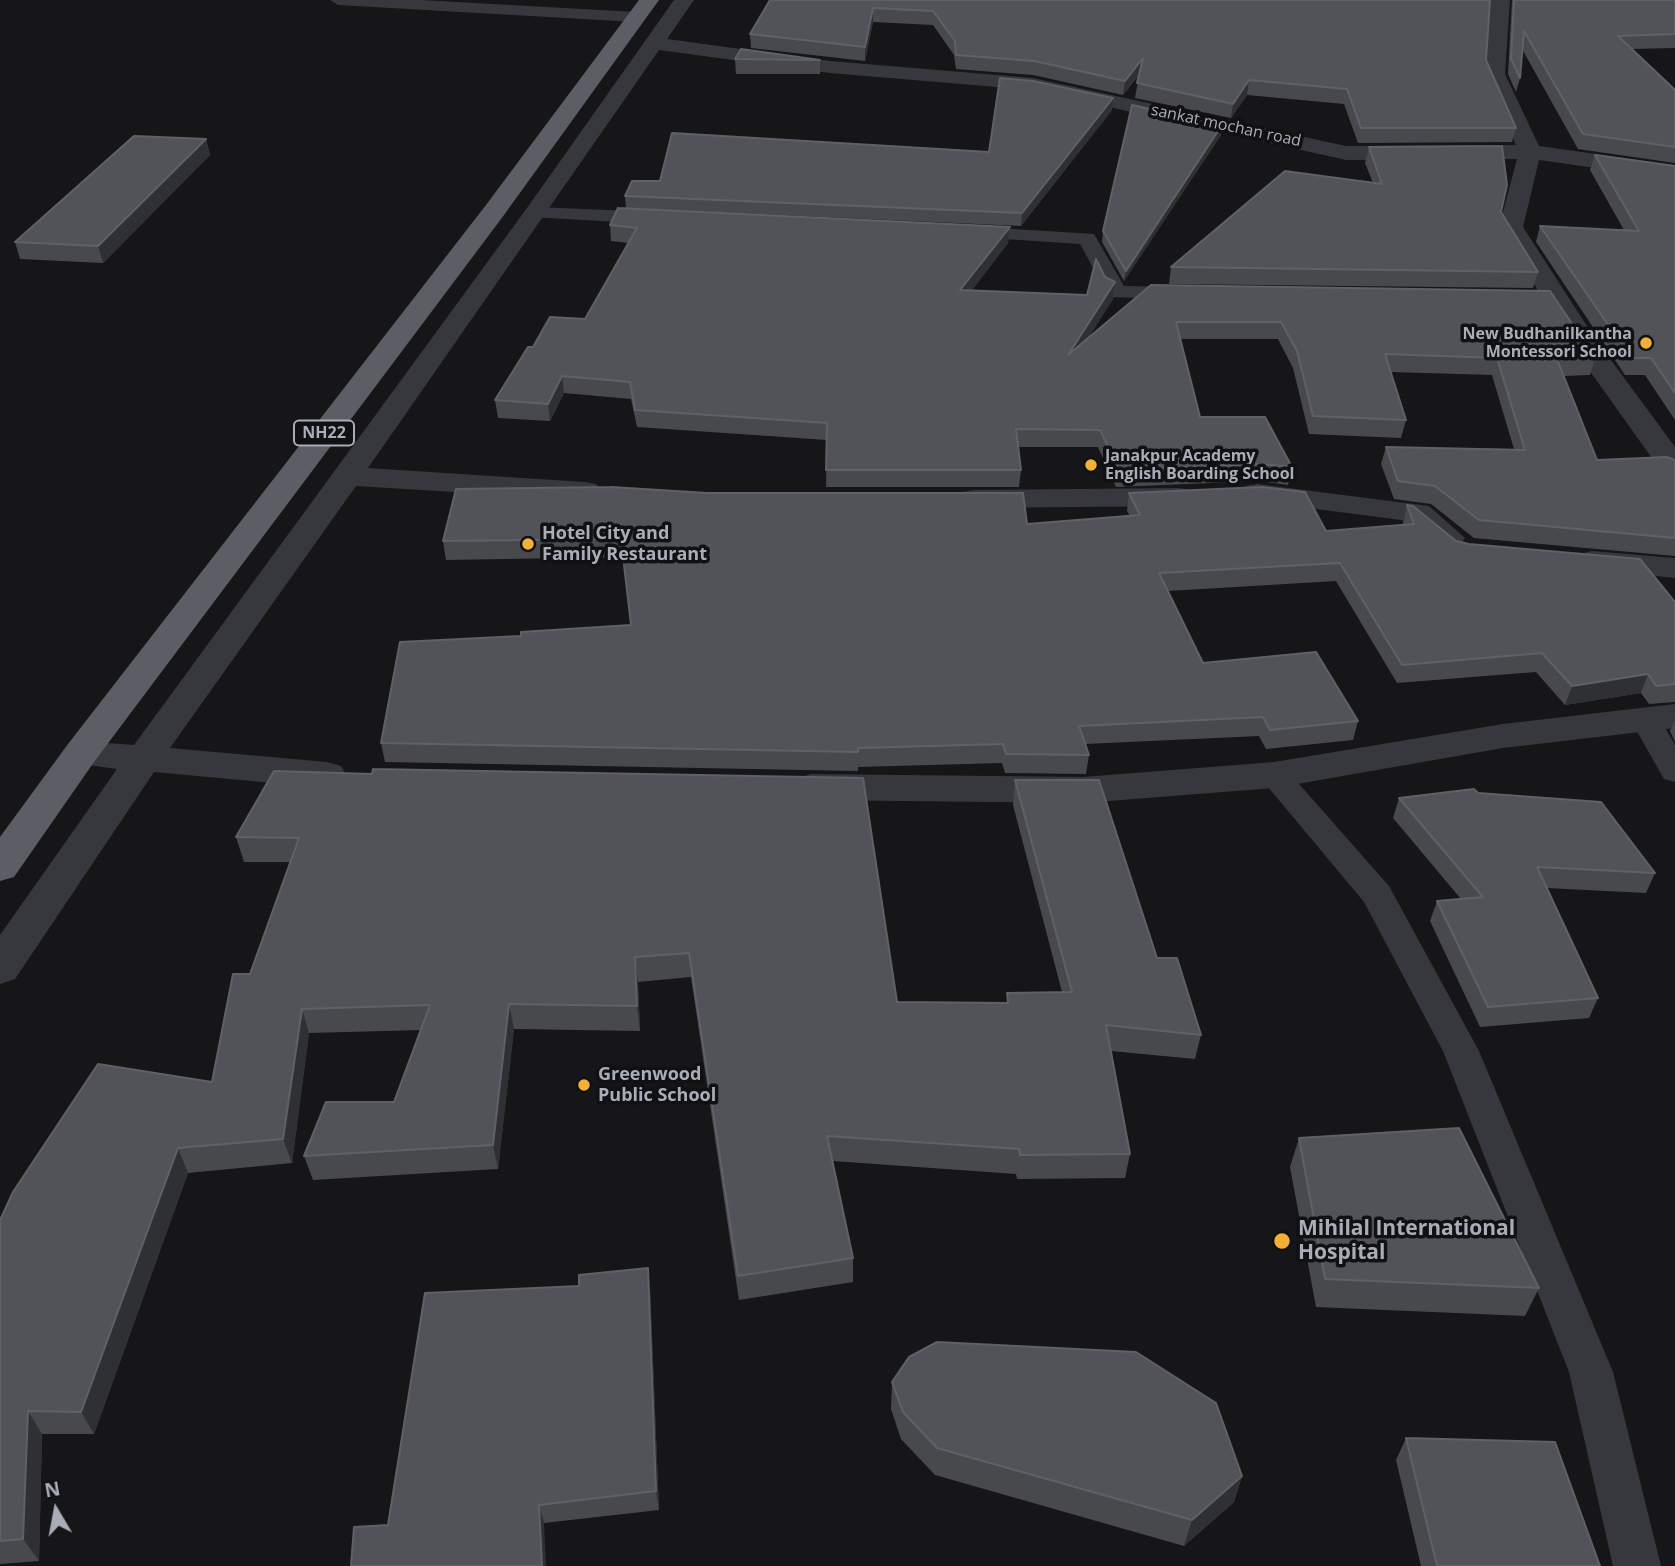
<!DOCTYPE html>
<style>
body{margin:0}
#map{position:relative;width:1675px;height:1566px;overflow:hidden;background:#161618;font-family:"Open Sans",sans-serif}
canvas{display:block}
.north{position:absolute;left:21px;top:1475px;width:70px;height:70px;-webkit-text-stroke:5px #111113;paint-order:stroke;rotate:350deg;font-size:19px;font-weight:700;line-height:28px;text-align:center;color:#a8adb8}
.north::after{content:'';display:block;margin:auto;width:24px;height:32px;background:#a8adb8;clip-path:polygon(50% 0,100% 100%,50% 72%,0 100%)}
</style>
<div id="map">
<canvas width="1675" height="1566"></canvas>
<div class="north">N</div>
</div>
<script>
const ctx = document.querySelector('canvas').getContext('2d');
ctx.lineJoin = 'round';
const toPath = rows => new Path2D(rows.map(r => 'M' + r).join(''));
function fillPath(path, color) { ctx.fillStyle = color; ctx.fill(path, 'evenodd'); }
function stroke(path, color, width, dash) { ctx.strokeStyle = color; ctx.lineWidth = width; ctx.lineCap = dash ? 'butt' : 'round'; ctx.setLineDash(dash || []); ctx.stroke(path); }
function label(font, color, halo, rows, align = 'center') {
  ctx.font = font + ' "Open Sans",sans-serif'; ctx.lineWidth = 7; ctx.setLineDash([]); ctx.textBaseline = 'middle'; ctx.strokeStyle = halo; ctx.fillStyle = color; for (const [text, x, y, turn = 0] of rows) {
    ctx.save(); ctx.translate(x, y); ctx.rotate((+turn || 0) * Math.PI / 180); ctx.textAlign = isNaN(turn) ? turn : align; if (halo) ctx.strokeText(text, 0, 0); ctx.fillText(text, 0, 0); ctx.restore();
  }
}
const service = toPath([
 [330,0,421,0,636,12,644,17,636,22,338,5,330,0],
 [536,207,656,212,666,218,656,224,529,217,526,213,536,207],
 [966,226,1094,234,1124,286,1183,287,1194,293,1183,299,1109,297,1080,244,959,236,956,232,966,226],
 [1645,709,1656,712,1675,745,1675,782,1664,779,1630,719,1634,712,1645,709],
 [1274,765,1285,768,1389,886,1479,1051,1613,1372,1661,1566,1613,1566,1569,1372,1443,1051,1364,902,1258,775,1263,768,1274,765]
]);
const minor = toPath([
 [674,0,694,0,667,39,830,61,1033,78,1346,146,1516,145,1485,74,1490,0,1510,0,1505,74,1539,146,1675,165,1675,179,1539,160,1523,227,1594,337,1675,447,1675,477,1664,475,1572,346,1499,227,1517,159,1346,160,1033,90,830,73,659,50,368,468,585,482,596,484,601,491,596,498,585,500,356,486,170,748,327,762,341,766,346,775,341,784,327,788,154,772,15,979,0,984,0,935,117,769,68,762,62,753,68,744,81,741,134,745,527,208,674,0],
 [1257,484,1429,506,1465,538,1460,545,1449,548,1438,545,1409,521,1246,500,1241,493,1246,486,1257,484],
 [1179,488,1190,490,1195,497,1190,504,1179,506,974,508,963,506,958,499,963,492,974,490,1179,488],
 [1592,551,1675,558,1675,578,1580,568,1575,561,1580,554,1592,551],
 [1675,704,1675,728,1503,748,1274,788,1083,803,811,800,797,796,792,787,797,778,811,774,1083,777,1274,762,1503,724,1675,704]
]);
const trunk = toPath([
 [639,0,659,0,504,215,94,762,14,877,0,881,0,837,68,744,486,205,639,0]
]);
const wall = toPath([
 [770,0,1490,0,1486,60,1516,128,1512,142,1358,143,1344,104,1247,95,1231,118,1135,98,1139,75,1123,95,1033,75,956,69,954,55,933,25,873,22,865,61,751,48,750,34],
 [1512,0,1675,0,1675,48,1632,49,1675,90,1675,163,1578,149,1522,49,1520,78,1516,92,1508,74],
 [735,59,820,60,820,74,736,74],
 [1112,110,1021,226,626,208,625,196,660,181,989,152],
 [1222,125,1221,135,1124,281,1102,242,1103,231],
 [206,139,210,155,103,263,20,259,15,242],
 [1369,147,1501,212,1538,272,1533,288,1169,284,1171,267,1373,183,1365,163],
 [1595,155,1675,166,1675,420,1645,375,1625,375,1536,242,1540,226,1624,230,1590,170],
 [610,225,1010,227,1008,243,972,290,1087,295,1105,277,1115,282,1113,299,1088,338,1151,285,1595,358,1590,375,1564,376,1597,460,1675,460,1675,556,1474,538,1431,504,1394,499,1381,464,1386,447,1514,449,1492,375,1391,372,1406,420,1401,438,1309,434,1293,368,1278,339,1180,339,1200,417,1292,467,1288,485,1259,481,1116,487,1098,447,1018,447,1021,470,1019,487,826,487,827,440,637,427,631,399,564,393,550,421,498,418,495,400,533,347,585,319,628,243,611,241],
 [1129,493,1326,531,1403,525,1403,523,1407,505,1456,541,1675,602,1675,702,1649,704,1641,693,1565,705,1536,672,1397,683,1336,581,1168,591,1203,663,1358,721,1353,740,1266,749,1259,736,1085,744,1089,755,1086,774,1005,773,1002,763,858,767,858,771,385,762,381,743,521,636,631,625,623,557,446,560,443,541,1027,524,1130,516,1127,511],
 [1675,720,1675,742,1670,731],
 [274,771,897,1002,1007,1003,1007,993,1062,992,1013,805,1015,780,1157,958,1201,1035,1195,1059,1111,1051,1130,1154,1125,1178,1017,1179,1016,1174,833,1161,853,1258,853,1282,739,1300,691,977,638,982,640,1031,514,1029,498,1169,313,1180,304,1156,394,1102,421,1030,309,1033,292,1163,188,1173,94,1434,42,1434,39,1561,0,1564,0,1220,212,1082,290,862,244,862,236,837],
 [1478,793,1655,873,1646,893,1547,888,1598,998,1589,1018,1480,1027,1430,921,1437,901,1461,899,1393,818,1399,798],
 [1299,1138,1539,1288,1525,1316,1316,1307,1290,1167],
 [650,1288,659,1510,544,1523,388,1525],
 [892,1382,1242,1476,1234,1502,1184,1546,935,1475,901,1439,891,1409],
 [1406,1438,1600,1566,1421,1566,1396,1460]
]);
const shadedWall = toPath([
 [873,8,873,22,865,61,865,47],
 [1143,58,1141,72,1123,95,1125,81],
 [1249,80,1247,95,1231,118,1233,104],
 [1113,98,1112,110,1021,226,1022,213],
 [1222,125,1221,135,1124,281,1126,271],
 [206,139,210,155,103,263,98,246],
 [1010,227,1008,243,960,306,960,290],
 [1115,282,1113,299,1067,372,1068,355],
 [562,376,564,393,550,421,548,404],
 [1648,674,1641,693,1565,705,1572,686],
 [635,957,638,982,640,1031,637,1006],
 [509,1004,514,1029,498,1169,493,1145],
 [302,1009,309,1033,292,1163,283,1139],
 [178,1148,188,1173,94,1434,81,1412],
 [648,1268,650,1288,659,1510,656,1491],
 [28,1411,42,1434,39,1561,23,1539],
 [1242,1476,1234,1502,1184,1546,1192,1520],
 [539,1505,544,1523,546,1566,542,1566]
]);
const building = toPath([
 [770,0,1490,0,1486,60,1516,128,1361,128,1347,89,1249,80,1233,104,1137,83,1143,58,1125,81,1034,61,956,55,955,41,933,11,873,8,865,47,750,34,770,0],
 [1514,0,1675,0,1675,34,1618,36,1675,90,1675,147,1583,134,1524,31,1520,78,1511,59,1514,0],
 [741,49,820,60,735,59,741,49],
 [1000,78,1033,81,1113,98,1022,213,625,196,632,181,660,181,672,133,989,152,1000,78],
 [1132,105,1222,125,1126,271,1103,231,1132,105],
 [134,136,206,139,98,246,15,242,134,136],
 [1502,146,1507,185,1501,212,1538,272,1171,267,1285,171,1382,184,1369,147,1502,146],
 [1595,155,1675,166,1675,393,1651,358,1631,358,1540,226,1639,231,1595,155],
 [618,208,1010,227,960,290,1087,295,1096,259,1105,277,1115,282,1068,355,1151,285,1550,291,1595,358,1557,359,1597,460,1667,457,1675,460,1675,538,1479,520,1435,486,1398,481,1386,447,1525,450,1497,358,1385,354,1406,420,1313,416,1297,351,1281,322,1176,322,1200,417,1265,417,1292,467,1262,464,1119,470,1100,430,1016,429,1021,470,826,470,827,423,635,410,630,382,562,376,548,404,495,400,528,347,533,347,550,317,585,319,637,228,610,225,618,208],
 [611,487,707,493,1023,493,1027,524,1140,515,1129,493,1262,487,1305,492,1326,531,1414,524,1407,505,1413,506,1456,541,1469,544,1640,559,1675,602,1675,684,1656,686,1648,674,1572,686,1542,653,1402,665,1340,563,1159,573,1203,663,1316,652,1358,721,1270,730,1263,717,1079,726,1089,755,1006,754,1003,744,858,748,858,752,381,743,400,642,521,636,521,632,631,625,621,539,443,541,456,489,611,487],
 [373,769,863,778,897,1002,1008,1003,1007,993,1072,992,1015,780,1099,780,1157,958,1177,958,1201,1035,1106,1025,1130,1154,1020,1155,1019,1149,827,1136,853,1258,738,1276,689,953,635,957,637,1006,509,1004,493,1145,304,1156,326,1102,394,1102,430,1005,302,1009,283,1139,178,1148,81,1412,28,1411,23,1539,0,1541,0,1220,13,1192,98,1064,212,1082,233,974,250,974,299,838,236,837,274,771,372,774,373,769],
 [1474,789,1478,793,1601,802,1655,873,1537,867,1598,998,1488,1007,1437,901,1483,897,1399,798,1474,789],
 [1459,1128,1539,1288,1325,1279,1299,1138,1459,1128],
 [648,1268,656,1491,539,1505,542,1566,351,1566,354,1527,388,1525,425,1293,579,1286,579,1275,648,1268],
 [937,1342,1136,1352,1216,1403,1242,1476,1192,1520,937,1448,903,1412,892,1382,909,1357,937,1342],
 [1406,1438,1555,1442,1600,1566,1437,1566,1406,1438]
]);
const markers = [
 [1646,343,7,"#f2b134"],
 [1091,465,7,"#f2b134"],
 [528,544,7,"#f2b134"],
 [584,1085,7,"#f2b134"],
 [1282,1241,9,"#f2b134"]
];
const farStreetnames = [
 ["sankat mochan road",1226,126,12]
];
const farPoinames = [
 ["New Budhanilkantha",1632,334],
 ["Montessori School",1632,352],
 ["Janakpur Academy",1105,456,"left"],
 ["English Boarding School",1105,474,"left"]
];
const shields = [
 [324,433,60]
];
const shieldNames = [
 ["NH22",324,433]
];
const poiNames = [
 ["Hotel City and",542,534],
 ["Family Restaurant",542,555],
 ["Greenwood",598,1075],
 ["Public School",598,1096]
];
const nearPoinames = [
 ["Mihilal International",1298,1229],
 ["Hospital",1298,1253]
];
fillPath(service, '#37383d');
fillPath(minor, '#37383d');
fillPath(trunk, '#5b5e65');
fillPath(wall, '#47494d');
fillPath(shadedWall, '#2f3033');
fillPath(building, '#525359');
stroke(building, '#5f6168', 2);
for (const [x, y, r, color] of markers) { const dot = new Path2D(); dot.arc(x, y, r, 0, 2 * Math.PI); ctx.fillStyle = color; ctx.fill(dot); stroke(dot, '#111113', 2.5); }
label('16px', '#a8adb8', '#111113', farStreetnames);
label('bold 16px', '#a8adb8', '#111113', farPoinames, 'right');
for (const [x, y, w] of shields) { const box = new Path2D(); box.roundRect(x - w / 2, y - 12.5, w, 25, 5); ctx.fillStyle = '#111113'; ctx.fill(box); stroke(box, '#a8adb8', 2); }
label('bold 16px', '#a8adb8', null, shieldNames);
label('bold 18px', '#a8adb8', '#111113', poiNames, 'left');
label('bold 21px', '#a8adb8', '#111113', nearPoinames, 'left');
</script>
